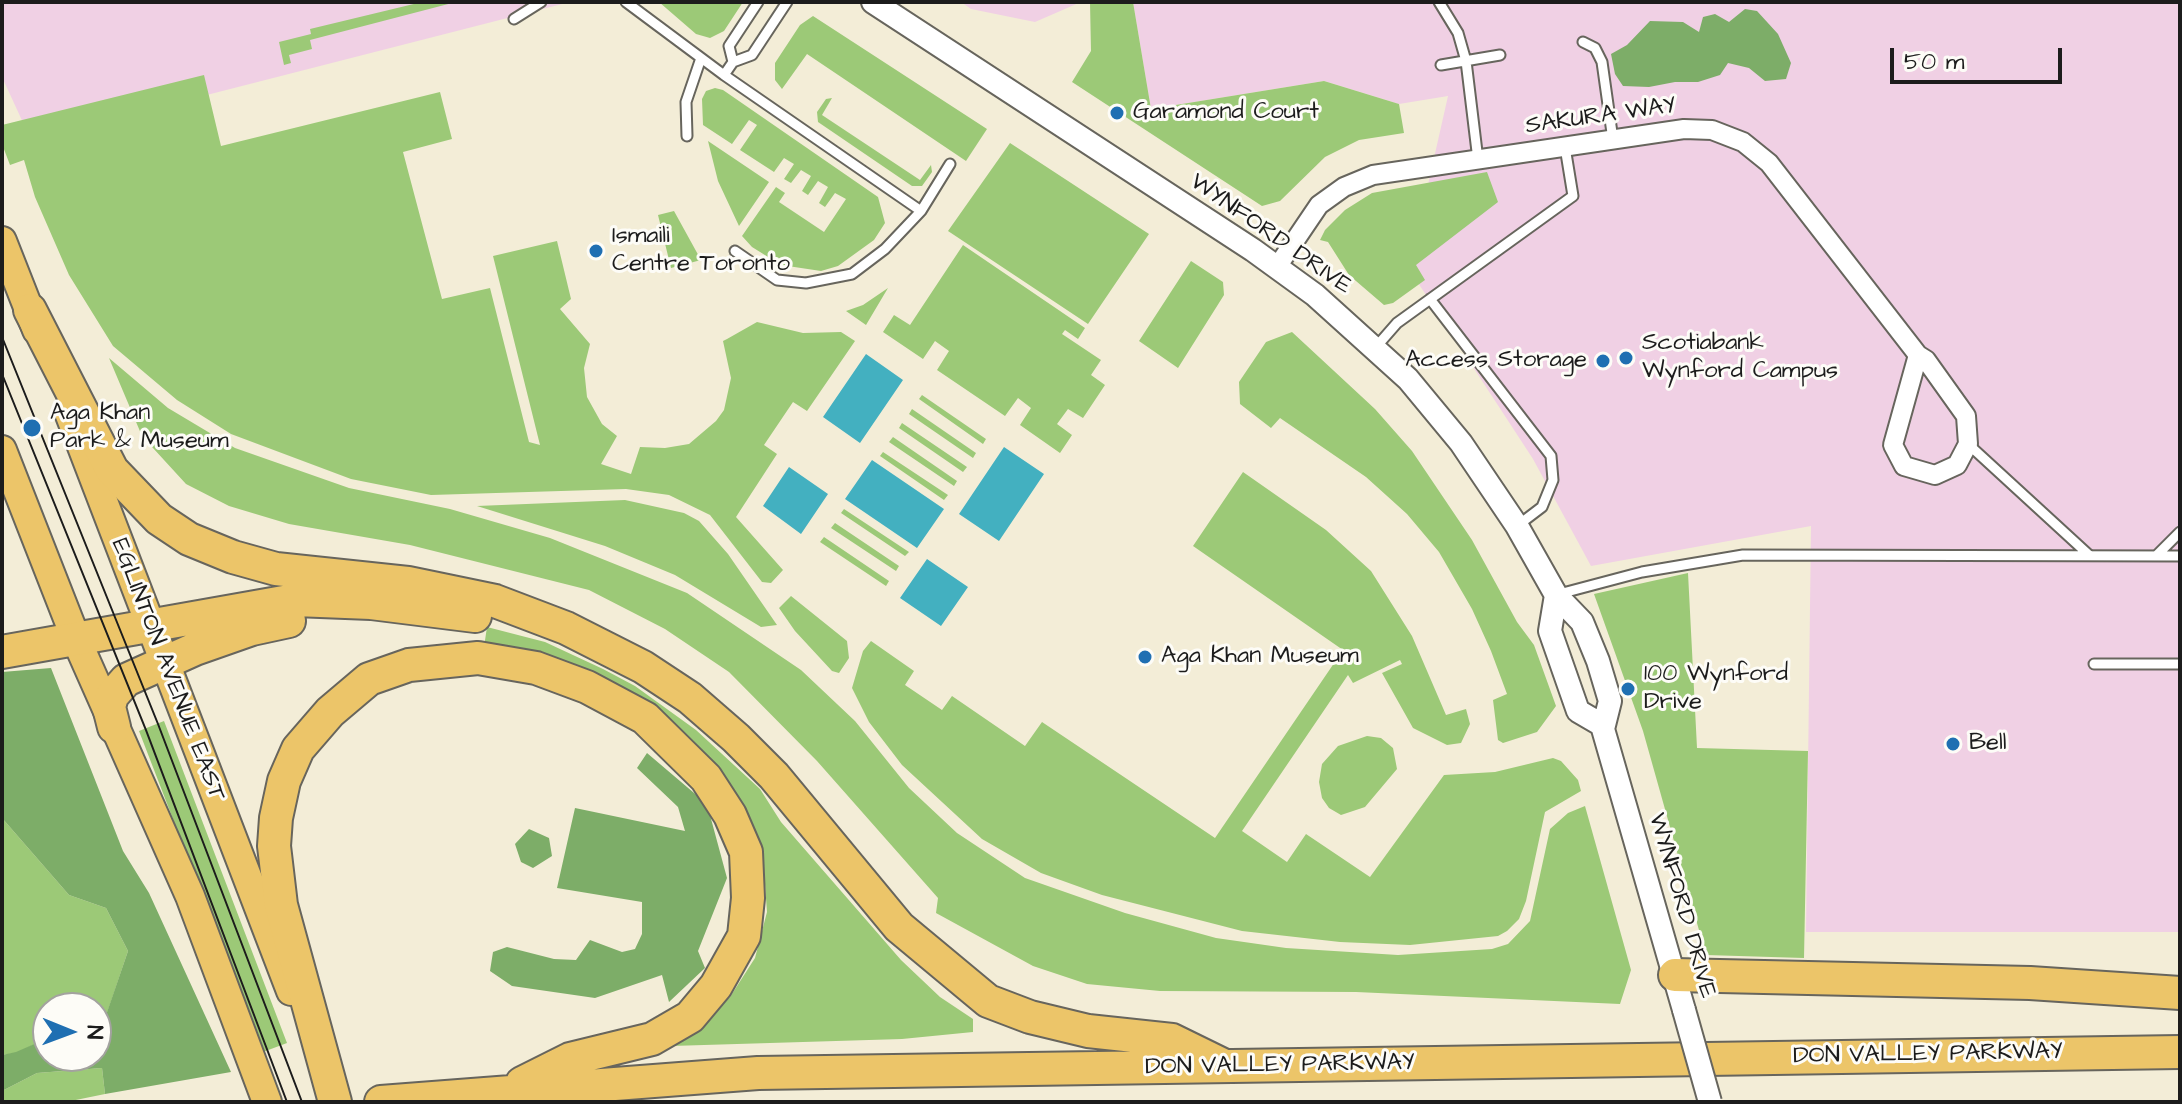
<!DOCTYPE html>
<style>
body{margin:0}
#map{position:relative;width:2182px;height:1104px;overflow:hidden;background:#f3edd7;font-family:"Architects Daughter",sans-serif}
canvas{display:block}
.frame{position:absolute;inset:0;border:4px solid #1c1c1c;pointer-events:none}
.north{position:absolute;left:32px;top:992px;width:80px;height:80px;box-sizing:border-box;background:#fdfcf7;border:2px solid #a3a29f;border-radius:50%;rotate:91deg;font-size:22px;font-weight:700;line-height:32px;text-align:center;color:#1c1c1c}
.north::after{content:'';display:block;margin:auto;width:28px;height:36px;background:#1f6fb2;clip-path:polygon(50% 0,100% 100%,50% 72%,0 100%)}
.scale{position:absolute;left:1890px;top:48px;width:172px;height:36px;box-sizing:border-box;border:4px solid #1c1c1c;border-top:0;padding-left:10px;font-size:24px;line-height:28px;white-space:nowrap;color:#1c1c1c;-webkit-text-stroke:6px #fdfcf7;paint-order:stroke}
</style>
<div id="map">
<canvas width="2182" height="1104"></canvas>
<div class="frame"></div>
<div class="north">N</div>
<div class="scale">50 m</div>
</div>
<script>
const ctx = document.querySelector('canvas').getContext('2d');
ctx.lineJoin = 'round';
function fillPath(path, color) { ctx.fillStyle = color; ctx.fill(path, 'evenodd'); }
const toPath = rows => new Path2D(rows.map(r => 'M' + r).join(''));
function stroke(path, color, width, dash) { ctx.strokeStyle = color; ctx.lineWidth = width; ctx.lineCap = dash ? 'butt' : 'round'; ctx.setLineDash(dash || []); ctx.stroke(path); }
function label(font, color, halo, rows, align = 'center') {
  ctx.font = font + ' "Architects Daughter",sans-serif'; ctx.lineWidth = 6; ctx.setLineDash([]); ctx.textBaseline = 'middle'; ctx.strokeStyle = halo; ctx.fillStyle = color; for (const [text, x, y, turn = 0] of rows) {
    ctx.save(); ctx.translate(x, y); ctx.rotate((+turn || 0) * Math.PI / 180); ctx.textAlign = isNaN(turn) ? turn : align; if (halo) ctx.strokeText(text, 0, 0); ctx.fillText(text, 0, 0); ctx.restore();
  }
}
const built = toPath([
 [2,2,570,2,31,140,2,77],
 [961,2,1081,2,1035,22,971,9],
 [1133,2,2180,2,2180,932,1806,932,1811,526,1591,566,1533,459,1409,269,1448,96,1399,104,1324,81,1151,109]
]);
const green = toPath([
 [422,2,456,2,310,40,312,49,289,55,291,63,284,65,279,42,311,34,310,29],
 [659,2,743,2,724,31,710,38,696,34],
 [1090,2,1133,2,1151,109,1324,81,1399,104,1404,133,1359,140,1325,157,1280,201,1262,206,1072,82,1091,51],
 [813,16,987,129,966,161,807,54,782,89,775,80,775,63,800,25],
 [204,75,221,146,440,92,452,139,403,152,442,299,490,288,529,442,540,445,493,256,557,241,571,299,560,309,590,344,584,368,587,397,602,424,617,436,601,464,631,474,640,447,665,448,689,444,716,421,724,410,731,378,723,341,727,339,757,322,803,333,841,332,855,341,807,411,793,402,764,445,777,454,736,517,783,570,771,583,762,582,710,515,669,495,626,489,431,495,351,479,231,434,177,400,113,346,69,275,35,197,24,160,10,165,2,144,2,125],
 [715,88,723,90,878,197,885,223,874,240,838,266,821,271,781,265,752,247,742,236,776,187,785,193,779,202,824,232,846,199,835,193,825,207,819,203,828,187,818,181,808,195,802,191,811,176,801,170,791,183,784,179,794,164,784,158,774,172,740,150,757,125,749,120,732,144,703,125,702,99,706,91],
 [832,98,822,115,920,180,931,165,932,172,922,186,912,186,818,122,817,112,826,99],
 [708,141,769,182,739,226,718,181],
 [1010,143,1149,234,1088,324,948,231],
 [1487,172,1498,202,1416,265,1425,280,1393,303,1384,305,1349,275,1328,242,1320,240,1325,230,1345,210,1372,193],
 [674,211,701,260,671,268,658,215],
 [963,245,1085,328,1078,339,1065,330,1062,334,1101,360,1091,375,1105,385,1083,418,1068,409,1057,424,1072,435,1060,453,1020,425,1031,408,1018,398,1005,416,937,370,949,351,935,341,923,359,883,332,894,315,910,325],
 [1191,261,1223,282,1224,295,1178,368,1139,341],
 [888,288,866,325,846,311,863,305],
 [1292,332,1375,409,1412,451,1472,540,1517,622,1534,645,1556,706,1537,732,1503,743,1498,740,1493,700,1507,694,1491,651,1472,609,1439,552,1407,514,1366,477,1280,418,1271,428,1240,404,1239,382,1266,342],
 [109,358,168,408,235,448,349,488,450,509,550,538,687,593,801,670,855,721,909,788,957,833,1025,878,1125,913,1216,938,1286,948,1398,955,1492,949,1508,944,1530,921,1550,829,1568,813,1585,806,1631,970,1620,1004,1356,992,1160,991,1087,984,1033,966,936,913,938,898,817,761,729,672,665,629,589,590,410,545,289,524,229,506,186,484,142,436],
 [922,395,986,439,983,444,919,399],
 [912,409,976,453,973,458,909,414],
 [902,423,967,467,963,472,899,428],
 [893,437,957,481,954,486,889,442],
 [883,452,948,495,944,500,880,456],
 [1243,472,1326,530,1371,571,1412,636,1446,715,1466,709,1470,724,1461,743,1447,745,1413,728,1382,673,1402,664,1400,660,1353,683,1348,675,1242,831,1287,862,1306,834,1370,877,1444,775,1495,772,1553,758,1561,761,1578,780,1581,791,1545,812,1526,901,1519,919,1507,931,1498,936,1410,945,1340,942,1242,931,1102,895,1041,873,982,839,902,765,869,722,852,688,863,651,871,641,914,671,905,685,942,710,952,696,1025,746,1042,722,1215,838,1343,650,1193,546],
 [625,500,684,513,699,521,728,554,777,625,761,627,675,575,605,546,477,506],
 [844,509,909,552,905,556,841,513],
 [835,523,899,566,896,571,831,528],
 [824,537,889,581,886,586,820,542],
 [1688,573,1697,748,1808,751,1804,958,1706,955,1643,731,1594,594],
 [791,596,847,641,849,658,839,673,832,671,795,631,779,608],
 [487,627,545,642,603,669,635,686,696,730,760,789,781,822,901,960,940,997,973,1019,973,1032,902,1039,671,1046,703,1024,730,997,755,958,767,912,763,856,755,832,707,761,484,647],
 [164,721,287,1043,263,1052,139,731],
 [1367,736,1381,738,1393,748,1397,769,1365,807,1341,815,1329,808,1322,798,1319,782,1322,764,1338,746],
 [2,818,69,895,106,908,128,951,104,1022,96,1024,96,1008,48,1008,48,1038,16,1053,2,1055],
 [102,1068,105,1094,66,1102,2,1102,2,1091,37,1073]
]);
const forest = toPath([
 [1745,9,1757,11,1778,34,1791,63,1786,79,1765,81,1749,68,1728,63,1720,75,1698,82,1675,82,1649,87,1623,86,1615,74,1611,54,1627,45,1650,21,1683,22,1699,32,1703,17,1715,14,1729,22],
 [51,668,123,851,149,893,231,1072,105,1094,102,1068,37,1073,2,1091,2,1055,16,1052,48,1038,48,1056,96,1056,96,1024,104,1021,128,951,106,908,69,895,2,818,2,672],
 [647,753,707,804,727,878,698,951,705,968,669,1002,662,975,595,998,512,986,490,971,493,952,507,947,554,959,576,960,590,940,622,952,635,949,642,934,642,902,557,888,575,808,685,831,678,807,637,768],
 [529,829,549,838,552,856,533,868,521,862,515,844]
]);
const water = toPath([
 [866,354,903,380,860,443,823,417],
 [1004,447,1044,474,999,541,959,514],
 [872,460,944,509,917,548,845,499],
 [789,467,828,494,801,534,763,506],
 [927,559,968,587,941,626,900,598]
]);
const service = toPath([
 [626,2,724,75,733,62,752,55,787,2],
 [1439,2,1458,33,1466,61,1478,160],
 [514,19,541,2],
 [1583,42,1595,48,1602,62,1613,140],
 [733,62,729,46,758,2],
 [1441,65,1500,55],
 [724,75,921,211,950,164],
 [687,136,686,102,701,58],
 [735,251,777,280,806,283,852,274,885,249,921,211],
 [1430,299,1551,456,1553,480,1542,507,1517,526],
 [1376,347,1397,323,1573,196,1565,147],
 [1968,444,2089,555],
 [2156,556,2180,532],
 [1559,594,1642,572,1743,555,2180,556],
 [2094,664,2180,664]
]);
const minor = toPath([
 [1277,267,1319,205,1344,187,1373,175,1684,129,1712,130,1743,142,1769,163,1918,355,1893,445,1904,466,1935,475,1957,465,1968,444,1966,416,1926,360,1918,355]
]);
const tertiary = toPath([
 [873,2,1253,250,1315,295,1408,379,1461,443,1517,526,1556,595,1582,622,1598,661,1610,701,1603,729,1684,1010],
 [1556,595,1550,631,1578,711,1602,725]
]);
const primary = toPath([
 [2,241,37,330],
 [68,410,291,991],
 [2,450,76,639,190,896,267,1102]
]);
const motorway = toPath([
 [30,310,112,470,159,519,189,539,233,557,276,569,408,583,495,601,566,628,643,667,690,698,736,738,774,776,899,927,988,1001,1030,1017,1088,1031,1172,1040,1223,1065],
 [2,652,295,600,371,603,475,616],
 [114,727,109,707,112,696,126,680,195,649,252,629,289,621],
 [1675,975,2030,983,2180,993],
 [335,1102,281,905,274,846,276,818,284,781,298,749,330,712,369,679,409,665,478,658,536,668,587,687,645,718,706,778,730,815,746,852,748,898,744,936,716,986,690,1017,652,1039,570,1059,522,1083],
 [381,1102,758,1073,2180,1052]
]);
const tram = toPath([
 [2,337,158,724,302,1102],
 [2,374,146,730,287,1102]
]);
const tertiaryBridge = toPath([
 [1684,1010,1710,1102]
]);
const markers = [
 [1117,113,8,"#1f6fb2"],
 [596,251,8,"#1f6fb2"],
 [1626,358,8,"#1f6fb2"],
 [1603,361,8,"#1f6fb2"],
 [32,428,10,"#1f6fb2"],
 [1145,657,8,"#1f6fb2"],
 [1628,689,8,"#1f6fb2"],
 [1953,744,8,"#1f6fb2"]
];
const poiNames = [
 ["Garamond Court",1133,113],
 ["Ismaili",612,237],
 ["Centre Toronto",612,265],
 ["Scotiabank",1642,344],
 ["Wynford Campus",1642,372],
 ["Access Storage",1587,361,"right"],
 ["Aga Khan",50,414],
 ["Park & Museum",50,442],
 ["Aga Khan Museum",1161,657],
 ["100 Wynford",1644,675],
 ["Drive",1644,703],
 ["Bell",1969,744]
];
const streetNames = [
 ["SAKURA WAY",1601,117,-8],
 ["WYNFORD DRIVE",1270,235,35],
 ["EGLINTON AVENUE EAST",167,670,69],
 ["WYNFORD DRIVE",1681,906,74],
 ["DON VALLEY PARKWAY",1928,1055,-1],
 ["DON VALLEY PARKWAY",1280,1066,-1]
];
fillPath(built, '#f0d0e4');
fillPath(green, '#9cc977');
fillPath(forest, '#7dad68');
fillPath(water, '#43b0c0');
stroke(service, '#67655d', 13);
stroke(minor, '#67655d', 22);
stroke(tertiary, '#67655d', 26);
stroke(primary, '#67655d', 32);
stroke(motorway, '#67655d', 36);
stroke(service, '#fff', 9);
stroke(minor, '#fff', 18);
stroke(tertiary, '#fff', 22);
stroke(primary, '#ecc569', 28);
stroke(motorway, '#ecc569', 32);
stroke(tram, '#1c1c1c', 2);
stroke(tertiaryBridge, '#67655d', 26, []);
stroke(tertiaryBridge, '#fff', 22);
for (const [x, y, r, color] of markers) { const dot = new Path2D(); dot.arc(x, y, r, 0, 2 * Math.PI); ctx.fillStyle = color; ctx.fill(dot); stroke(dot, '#fdfcf7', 3); }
label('24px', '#1c1c1c', '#fdfcf7', poiNames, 'left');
label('24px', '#1c1c1c', '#fdfcf7', streetNames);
</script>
